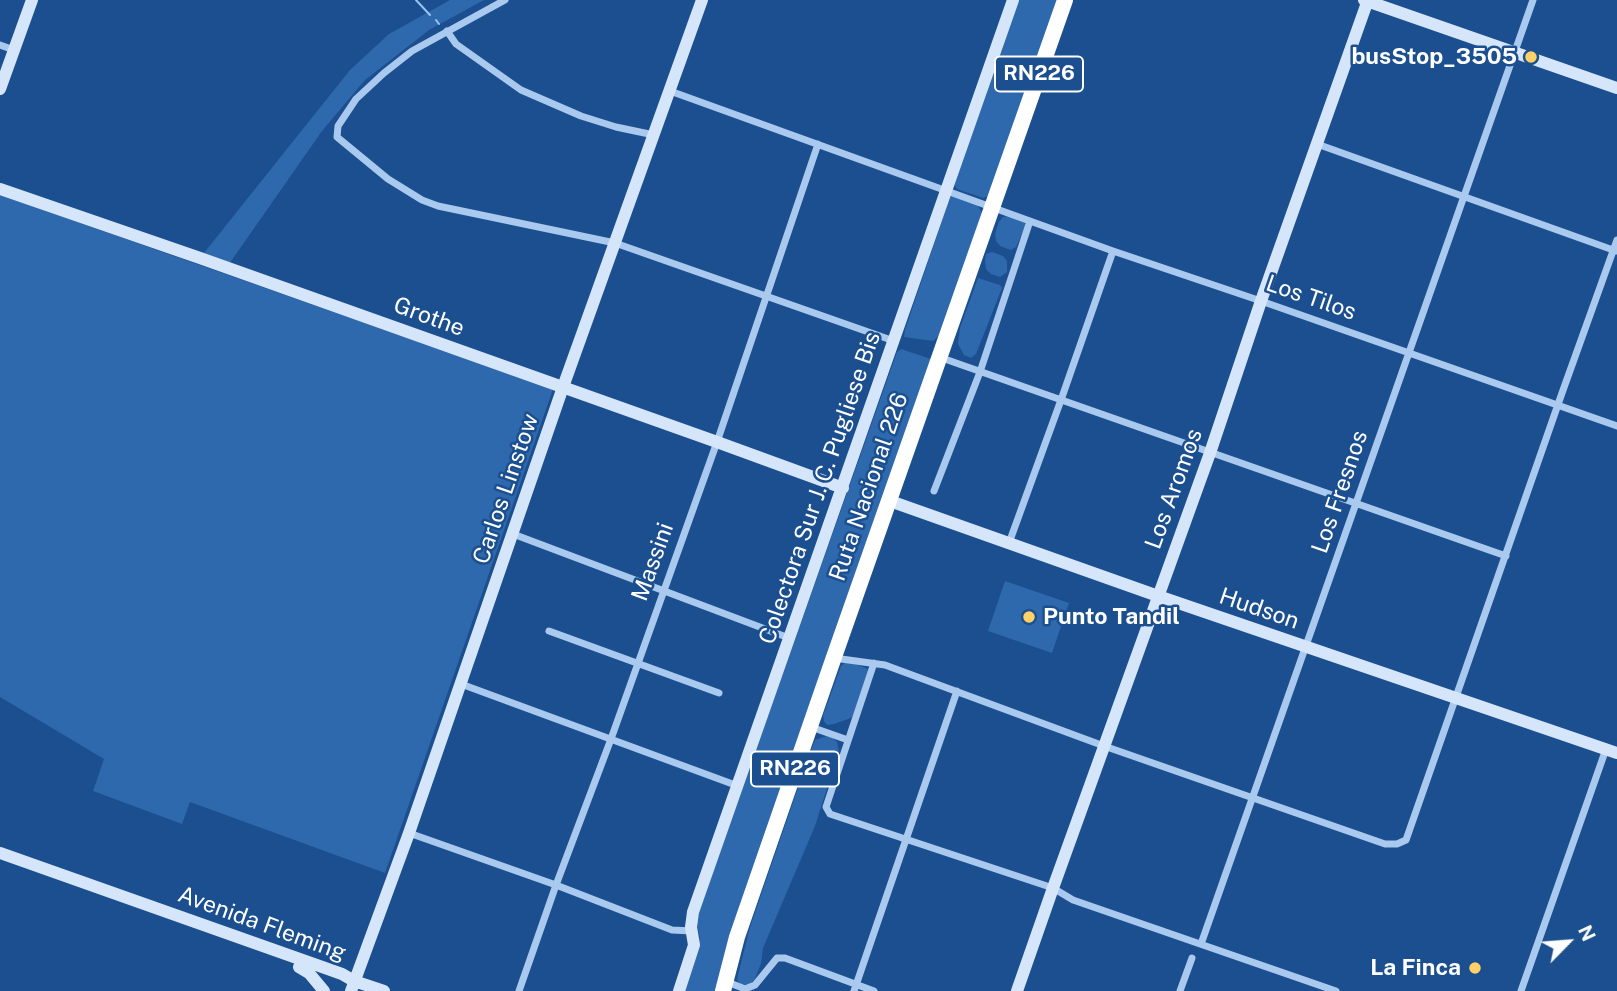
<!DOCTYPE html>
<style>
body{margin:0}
#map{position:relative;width:1617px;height:991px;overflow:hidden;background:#1b4f8f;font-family:"Public Sans",sans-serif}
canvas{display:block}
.north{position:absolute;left:1533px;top:907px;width:70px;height:70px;-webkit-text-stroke:5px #1b4f8f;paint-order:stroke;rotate:65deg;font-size:19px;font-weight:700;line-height:28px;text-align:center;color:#fff}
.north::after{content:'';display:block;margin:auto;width:24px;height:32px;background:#fff;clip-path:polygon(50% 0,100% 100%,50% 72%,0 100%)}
</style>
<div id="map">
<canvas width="1617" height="991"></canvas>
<div class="north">N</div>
</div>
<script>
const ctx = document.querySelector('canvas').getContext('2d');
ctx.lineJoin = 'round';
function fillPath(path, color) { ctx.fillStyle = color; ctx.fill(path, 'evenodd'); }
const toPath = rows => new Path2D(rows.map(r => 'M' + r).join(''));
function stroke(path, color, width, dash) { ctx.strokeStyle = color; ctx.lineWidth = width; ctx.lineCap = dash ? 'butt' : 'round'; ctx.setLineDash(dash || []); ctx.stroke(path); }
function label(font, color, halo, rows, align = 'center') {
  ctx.font = font + ' "Public Sans",sans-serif'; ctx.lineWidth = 5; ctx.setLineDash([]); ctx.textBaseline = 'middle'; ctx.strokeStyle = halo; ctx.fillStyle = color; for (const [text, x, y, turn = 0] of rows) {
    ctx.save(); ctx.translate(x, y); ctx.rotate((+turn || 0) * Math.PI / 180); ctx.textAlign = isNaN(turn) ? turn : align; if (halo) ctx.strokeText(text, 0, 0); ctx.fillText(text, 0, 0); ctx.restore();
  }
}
const green = toPath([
 [450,0,484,0,429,30,365,80,322,131,227,267,200,258,350,70,389,34],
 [1018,0,1059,0,989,196,983,198,957,189,954,184],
 [0,195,553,389,385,873,190,802,182,824,93,791,104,759,0,697],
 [956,195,976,203,982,213,941,334,933,341,904,337,905,330,950,197],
 [1009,216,1025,222,1025,227,1016,247,1011,250,1000,246,996,241,995,234,999,222,1003,217],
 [992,252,1003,256,1007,261,1007,272,1000,277,991,274,986,269,985,261,986,254],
 [978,278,1000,285,1002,288,976,354,971,358,964,355,958,344,960,328],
 [901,349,931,359,715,991,682,991,700,938,696,919,897,352],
 [1005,581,1069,603,1052,653,988,631],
 [849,662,866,668,868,670,854,715,851,718,834,724,827,725,824,721,823,716,841,666,845,663],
 [827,736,833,738,837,742,839,751,815,826,763,948,761,963,755,979,750,984,744,986,739,983,737,979,750,927,811,750,815,740]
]);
const stream = toPath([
 [416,0,430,15],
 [436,20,439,24]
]);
const street = toPath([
 [505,0,412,51,384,73,356,99,338,126,337,137,388,179,422,200,438,206,615,243,894,341],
 [447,31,456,44,521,90,581,116,616,127,654,135],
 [0,45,14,50],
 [670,91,1113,251,1261,301,1617,426],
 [1317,144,1616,251],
 [939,357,1506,556],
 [934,491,980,372,1030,221],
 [513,534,789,638],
 [1009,543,1061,400,1113,251],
 [549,631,719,693],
 [834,658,885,665,1104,746,1385,844,1397,844,1406,840,1562,393,1617,240],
 [874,663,826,807,830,814,1053,888,1073,900,1336,991],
 [461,684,738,786],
 [811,727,848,740],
 [409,833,556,885,672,930,692,931],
 [1201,944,1533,0],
 [725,981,745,989,755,985,777,958,785,958,874,991],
 [519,991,556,885,611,739,717,442,818,144],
 [854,991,957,691],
 [1180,991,1192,958],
 [1521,991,1606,749]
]);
const secondary = toPath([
 [1364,0,1617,88],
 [0,89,32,0],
 [0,189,200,258,717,442,843,488],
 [890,501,1158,596,1617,753],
 [0,853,342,974,354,981,384,991],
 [299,967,309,973,324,991],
 [351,991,409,833,563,387,702,0],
 [679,991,694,945,691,927,693,912,1013,0],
 [1017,991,1053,888,1210,453,1261,301,1368,0]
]);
const highway = toPath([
 [723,991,737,937,834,657,1065,0]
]);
const markers = [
 [1531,57,7,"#ffd166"],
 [1029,617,7,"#ffd166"],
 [1475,968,7,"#ffd166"]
];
const shields = [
 [1039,74,88],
 [795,769,88]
];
const shieldNames = [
 ["RN226",1039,74],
 ["RN226",795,769]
];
const poiNames = [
 ["busStop_3505",1517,57],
 ["Punto Tandil",1043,617,"left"],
 ["La Finca",1461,968]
];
const streetNames = [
 ["Los Tilos",1311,298,19],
 ["Grothe",429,317,20],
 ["Ruta Nacional 226",869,487,-71],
 ["Colectora Sur J. C. Pugliese Bis",820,488,-71],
 ["Carlos Linstow",506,489,-71],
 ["Los Aromos",1174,489,-70],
 ["Los Fresnos",1340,492,-71],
 ["Massini",653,562,-70],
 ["Hudson",1259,609,19],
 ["Avenida Fleming",262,924,20]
];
fillPath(green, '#2e69ad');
stroke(stream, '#9cc4f0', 2);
stroke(street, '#a9c9ee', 7);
stroke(secondary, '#d6e6fa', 12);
stroke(highway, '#fff', 16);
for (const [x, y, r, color] of markers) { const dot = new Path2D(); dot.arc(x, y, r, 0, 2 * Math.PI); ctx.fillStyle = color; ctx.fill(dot); stroke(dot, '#1b4f8f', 2.5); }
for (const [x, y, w] of shields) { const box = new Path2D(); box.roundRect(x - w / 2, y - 17.5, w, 35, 5); ctx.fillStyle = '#1b4f8f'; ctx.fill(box); stroke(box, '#fff', 2); }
label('bold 21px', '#fff', null, shieldNames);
label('bold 23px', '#fff', '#1b4f8f', poiNames, 'right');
label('23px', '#fff', '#1b4f8f', streetNames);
</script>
